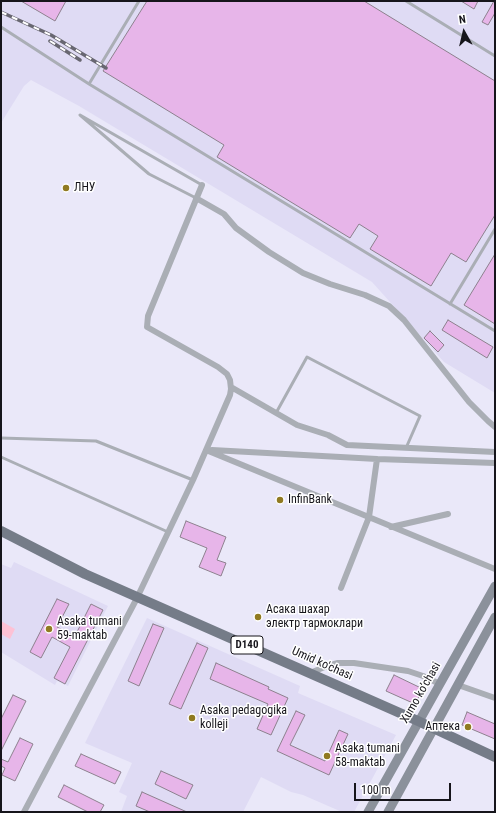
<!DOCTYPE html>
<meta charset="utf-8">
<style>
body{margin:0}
#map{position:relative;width:496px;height:813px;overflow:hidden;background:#eae8f9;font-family:"Roboto Condensed",sans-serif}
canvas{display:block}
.frame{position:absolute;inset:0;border:2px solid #16151b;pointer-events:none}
.north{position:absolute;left:444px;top:12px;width:40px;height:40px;-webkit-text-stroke:3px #fff;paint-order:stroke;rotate:352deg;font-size:11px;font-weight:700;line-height:16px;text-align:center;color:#16151b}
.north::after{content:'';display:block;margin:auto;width:14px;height:18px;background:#16151b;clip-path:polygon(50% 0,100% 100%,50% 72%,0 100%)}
.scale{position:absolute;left:354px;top:783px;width:97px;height:18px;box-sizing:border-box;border:2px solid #16151b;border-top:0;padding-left:5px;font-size:12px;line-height:14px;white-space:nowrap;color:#16151b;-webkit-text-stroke:3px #fff;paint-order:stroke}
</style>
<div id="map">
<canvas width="496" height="813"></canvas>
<div class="frame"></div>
<div class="north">N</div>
<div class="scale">100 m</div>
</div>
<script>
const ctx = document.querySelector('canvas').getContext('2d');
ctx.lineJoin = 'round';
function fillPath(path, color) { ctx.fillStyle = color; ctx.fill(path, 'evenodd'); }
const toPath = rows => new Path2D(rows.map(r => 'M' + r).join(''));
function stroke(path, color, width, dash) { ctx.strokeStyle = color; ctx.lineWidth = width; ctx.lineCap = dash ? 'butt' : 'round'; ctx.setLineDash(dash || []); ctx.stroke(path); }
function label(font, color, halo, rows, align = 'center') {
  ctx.font = font + ' "Roboto Condensed",sans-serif'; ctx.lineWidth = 3; ctx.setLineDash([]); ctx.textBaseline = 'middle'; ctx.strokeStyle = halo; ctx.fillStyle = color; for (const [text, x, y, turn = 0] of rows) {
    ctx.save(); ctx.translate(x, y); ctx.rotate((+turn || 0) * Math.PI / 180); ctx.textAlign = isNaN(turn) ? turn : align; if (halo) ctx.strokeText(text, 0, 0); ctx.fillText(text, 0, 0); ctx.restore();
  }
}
const built = toPath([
 [1,1,495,1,495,393,444,362,372,282,79,106,31,80,24,86,1,123],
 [14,562,108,606,68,686,57,681,55,685,1,652,1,564,11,568],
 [147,618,300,686,298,693,396,735,354,812,342,812,303,795,291,792,261,777,243,812,121,812,127,796,119,792,132,763,85,743]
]);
const green = toPath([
 [1,621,15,629,10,639,1,634]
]);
const building = toPath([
 [21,1,66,1,55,21,21,1],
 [147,1,364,1,495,81,495,215,466,262,451,253,431,286,370,249,378,236,359,224,350,238,217,157,224,145,103,71,147,1],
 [461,1,478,1,474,9,461,1],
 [494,1,495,1,495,13,488,25,482,22,494,1],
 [495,254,495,324,464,305,495,254],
 [448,320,493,347,487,358,442,330,448,320],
 [430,331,444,345,438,352,424,338,430,331],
 [186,521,226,537,217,560,226,563,221,576,199,567,207,548,180,537,186,521],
 [57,599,69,604,57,627,75,636,91,604,103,610,65,684,54,678,70,647,52,637,41,658,30,652,57,599],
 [153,624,164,628,139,686,128,681,153,624],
 [197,643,208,648,181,709,169,704,197,643],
 [216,663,269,687,268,689,288,698,271,735,257,729,268,704,210,679,216,663],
 [394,675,423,689,415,704,386,691,394,675],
 [13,695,26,701,1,751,1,719,13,695],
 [296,711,305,715,290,745,325,761,339,730,348,734,329,775,277,751,296,711],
 [467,712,495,724,495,739,462,725,467,712],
 [20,738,33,744,15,781,2,775,5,768,1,766,1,759,8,762,20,738],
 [81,754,121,772,115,784,75,766,81,754],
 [161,771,193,785,186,799,155,784,161,771],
 [64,785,104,805,100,812,88,812,58,797,64,785],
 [142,792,187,812,150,812,136,806,142,792]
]);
const service = toPath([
 [406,1,495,56],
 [1,27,89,84,495,331],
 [89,84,139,1],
 [196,198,149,174,80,115,202,185],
 [450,304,495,229],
 [276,413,307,357,420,416,406,448],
 [1,438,96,441,193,480],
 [1,457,168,532]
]);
const minor = toPath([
 [196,198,224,214,236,228,269,252,303,273,330,284,365,295,389,306,404,320,469,402,488,421,495,427],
 [231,387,297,425,328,435,347,445,495,452],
 [206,450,495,569],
 [212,450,377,459,495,463],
 [391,527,448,514],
 [341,588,369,517,377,459],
 [310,673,327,666,338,663,354,663,408,671,423,676,440,684],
 [458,685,495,698],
 [24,812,136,600,193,480,230,395,231,389,230,380,227,374,218,367,147,327,148,316,202,185]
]);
const secondary = toPath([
 [368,812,495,586],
 [388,812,495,617]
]);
const primary = toPath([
 [1,531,85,574,418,721,495,757]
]);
const rail = toPath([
 [1,12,51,35,106,68],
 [50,41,80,60]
]);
const markers = [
 [66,188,4,"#907a21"],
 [280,500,4,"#907a21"],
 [258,617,4,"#907a21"],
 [49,629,4,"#907a21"],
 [192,718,4,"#907a21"],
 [468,727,4,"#907a21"],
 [327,756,4,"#907a21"]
];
const shields = [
 [247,645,32]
];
const shieldNames = [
 ["D140",247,645]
];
const poiNames = [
 ["ЛНУ",74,188],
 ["InfinBank",288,500],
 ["Асака шахар",266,610],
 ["электр тармоклари",266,624],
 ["Asaka tumani",57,622],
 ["59-maktab",57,636],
 ["Asaka pedagogika",200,711],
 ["kolleji",200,725],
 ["Аптека",460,727,"right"],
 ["Asaka tumani",335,749],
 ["58-maktab",335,763]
];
const streetNames = [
 ["Umid ko'chasi",322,664,24],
 ["Xumo ko’chasi",421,693,-60]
];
fillPath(built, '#dfdbf4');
fillPath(green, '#fdc2d5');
fillPath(building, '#e7b5e9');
stroke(building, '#8d818e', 1);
stroke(service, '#aaaeb5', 3);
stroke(minor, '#aaaeb5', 6);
stroke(secondary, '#8b919b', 9);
stroke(primary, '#757c88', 10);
stroke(rail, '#686771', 3.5);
stroke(rail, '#fff', 2, [6]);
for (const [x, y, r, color] of markers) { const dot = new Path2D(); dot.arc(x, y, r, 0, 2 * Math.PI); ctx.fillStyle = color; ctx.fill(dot); stroke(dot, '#fff', 1.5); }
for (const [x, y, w] of shields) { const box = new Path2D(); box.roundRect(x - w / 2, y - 9, w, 18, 3); ctx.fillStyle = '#fff'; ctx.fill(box); stroke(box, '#16151b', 1); }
label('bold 11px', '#16151b', null, shieldNames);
label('12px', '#16151b', '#fff', poiNames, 'left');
label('12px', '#16151b', '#fff', streetNames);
</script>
